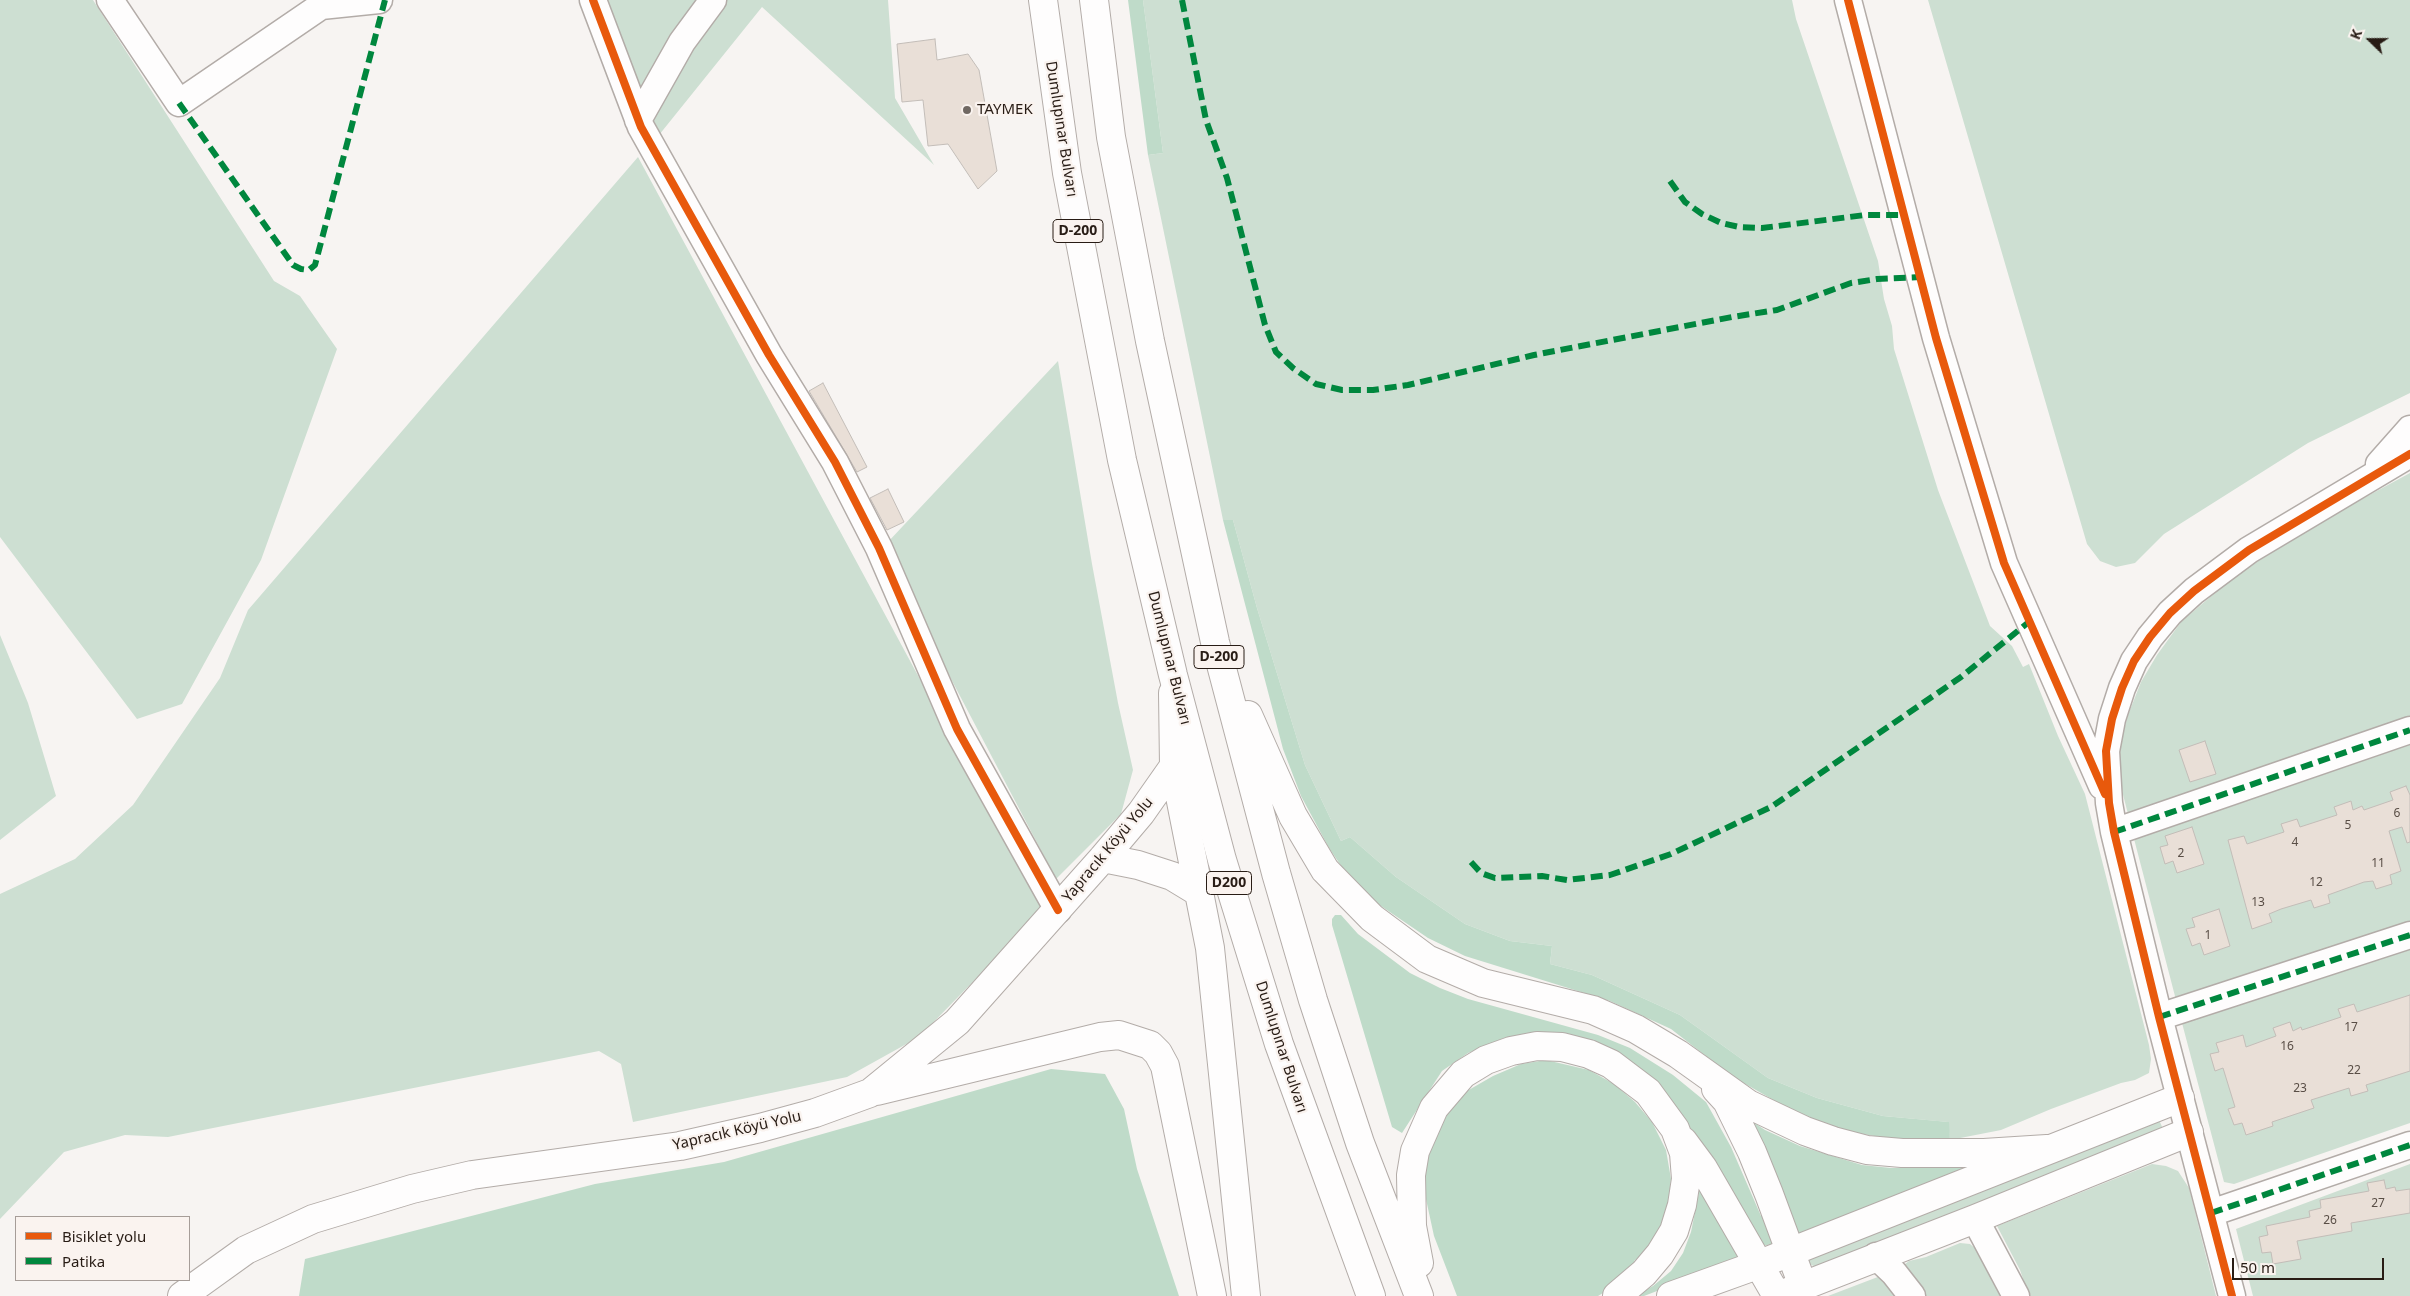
<!DOCTYPE html>
<meta charset="utf-8">
<style>
body{margin:0}
#map{position:relative;width:2410px;height:1296px;overflow:hidden;background:#f7f4f2;font-family:"Noto Sans",sans-serif}
canvas{display:block}
.legend{position:absolute;left:15px;top:1216px;width:175px;height:65px;box-sizing:border-box;background:#faf3ef;border:1px solid #a69d98;margin:0;padding:6px 9px;list-style:none;font-size:15px;color:#281c15}
.legend li{display:flex;align-items:center;gap:10px;height:25px}
.legend b{width:25px;border:1px solid #a69d98}
.north{position:absolute;left:2345px;top:15px;width:50px;height:50px;-webkit-text-stroke:4px #faf3ef;paint-order:stroke;rotate:292deg;font-size:14px;font-weight:700;line-height:20px;text-align:center;color:#281c15}
.north::after{content:'';display:block;margin:auto;width:18px;height:22px;background:#281c15;clip-path:polygon(50% 0,100% 100%,50% 72%,0 100%)}
.scale{position:absolute;left:2232px;top:1258px;width:152px;height:22px;box-sizing:border-box;border:2px solid #281c15;border-top:0;padding-left:6px;font-size:15px;line-height:18px;white-space:nowrap;color:#281c15;-webkit-text-stroke:4px #faf3ef;paint-order:stroke}
</style>
<div id="map">
<canvas width="2410" height="1296"></canvas>
<ul class="legend">
<li><b style="height:6px;background:#e8590c"></b>Bisiklet yolu</li>
<li><b style="height:6px;background:#00873e"></b>Patika</li>
</ul>
<div class="north">K</div>
<div class="scale">50 m</div>
</div>
<script>
const ctx = document.querySelector('canvas').getContext('2d');
ctx.lineJoin = 'round';
function fillPath(path, color) { ctx.fillStyle = color; ctx.fill(path, 'evenodd'); }
const toPath = rows => new Path2D(rows.map(r => 'M' + r).join(''));
function stroke(path, color, width, dash) { ctx.strokeStyle = color; ctx.lineWidth = width; ctx.lineCap = dash ? 'butt' : 'round'; ctx.setLineDash(dash || []); ctx.stroke(path); }
function label(font, color, halo, rows, align = 'center') {
  ctx.font = font + ' "Noto Sans",sans-serif'; ctx.lineWidth = 4.5; ctx.setLineDash([]); ctx.textBaseline = 'middle'; ctx.strokeStyle = halo; ctx.fillStyle = color; for (const [text, x, y, turn = 0] of rows) {
    ctx.save(); ctx.translate(x, y); ctx.rotate((+turn || 0) * Math.PI / 180); ctx.textAlign = isNaN(turn) ? turn : align; if (halo) ctx.strokeText(text, 0, 0); ctx.fillText(text, 0, 0); ctx.restore();
  }
}
const green = toPath([
 [0,0,93,0,274,281,300,296,337,349,261,560,182,704,137,719,0,537],
 [605,0,888,0,895,98,934,165,762,7,655,140],
 [1143,0,1792,0,1796,19,1878,261,1884,299,1892,326,1894,349,1938,490,1990,626,2012,646,2023,667,2029,664,2058,736,2085,794,2149,1045,2151,1059,2149,1073,2135,1080,2121,1083,2051,1109,2001,1130,1950,1140,1948,1122,1883,1116,1817,1098,1768,1078,1680,1015,1592,975,1550,964,1552,946,1510,941,1465,924,1396,877,1350,837,1341,841,1305,765,1257,608,1233,520,1223,520,1148,155,1163,153],
 [1928,0,2410,0,2410,393,2308,443,2164,534,2135,563,2116,567,2100,561,2087,544],
 [638,157,1044,909,919,1037,847,1077,633,1122,621,1064,599,1051,168,1137,125,1135,64,1152,0,1219,0,894,75,859,133,805,220,678,248,610],
 [1058,361,1092,564,1118,703,1133,770,1121,814,1056,879,928,635,887,543],
 [2410,473,2410,724,2129,818,2117,771,2118,752,2128,715,2141,682,2157,655,2181,622,2223,586,2292,537],
 [0,635,28,703,56,796,0,840],
 [2410,743,2410,926,2176,1000,2133,835],
 [2410,947,2410,1123,2234,1184,2224,1182,2182,1023],
 [2157,1115,2163,1129,1816,1267,1807,1263,1810,1257],
 [2152,1164,2166,1166,2178,1171,2189,1188,2216,1296,2029,1296,2020,1270,1997,1226],
 [2410,1164,2410,1296,2253,1296,2236,1229],
 [1960,1243,1970,1244,1976,1249,2000,1296,1921,1296,1900,1268,1909,1261,1926,1257],
 [1883,1275,1903,1296,1828,1296]
]);
const forest = toPath([
 [1128,0,1143,0,1163,153,1148,155],
 [1223,520,1233,520,1257,608,1305,765,1341,841,1350,837,1396,877,1465,924,1510,941,1552,946,1550,964,1592,975,1680,1015,1768,1078,1817,1098,1883,1116,1949,1122,1950,1140,1904,1141,1845,1131,1800,1115,1733,1077,1671,1029,1610,1001,1465,956,1428,938,1378,904,1348,876,1329,848,1301,796,1283,749],
 [1335,915,1341,915,1358,934,1410,973,1440,988,1468,999,1598,1035,1630,1048,1673,1075,1706,1102,1731,1147,1761,1216,1767,1215,1775,1238,1772,1244,1762,1246,1755,1242,1667,1094,1645,1072,1617,1053,1576,1038,1539,1032,1504,1038,1468,1053,1442,1071,1402,1133,1392,1127,1332,925,1332,919],
 [1546,1060,1589,1070,1614,1084,1635,1102,1652,1122,1666,1150,1671,1179,1668,1207,1658,1235,1644,1253,1634,1261,1638,1267,1623,1281,1598,1296,1457,1296,1434,1236,1424,1190,1427,1155,1436,1133,1449,1111,1467,1091,1493,1076,1521,1064],
 [1051,1069,1105,1074,1124,1109,1137,1169,1179,1296,299,1296,305,1259,595,1184,724,1162],
 [1756,1124,1765,1130,1800,1146,1862,1165,1891,1168,1930,1168,1965,1165,1968,1167,1799,1234,1795,1231,1751,1125],
 [1700,1187,1740,1259,1644,1296,1635,1296,1653,1286,1671,1271,1683,1253,1691,1232]
]);
const building = toPath([
 [935,39,937,60,968,54,979,70,997,171,978,189,948,144,928,146,923,100,902,102,897,44,935,39],
 [823,383,867,467,857,472,809,391,823,383],
 [888,489,904,522,887,530,870,498,888,489],
 [2205,741,2216,774,2190,782,2179,750,2205,741],
 [2406,786,2410,795,2410,842,2407,843,2402,827,2389,831,2401,871,2390,875,2392,884,2376,889,2373,881,2364,882,2328,895,2330,903,2314,908,2311,900,2281,909,2269,914,2272,922,2252,929,2228,840,2244,836,2247,844,2284,832,2281,824,2297,819,2300,827,2337,815,2334,807,2351,801,2353,810,2362,806,2364,810,2393,800,2390,792,2406,786],
 [2192,827,2204,864,2177,873,2173,861,2165,864,2160,847,2168,845,2165,836,2192,827],
 [2219,909,2230,946,2204,955,2200,943,2192,946,2186,929,2195,927,2192,918,2219,909],
 [2410,995,2410,1071,2366,1085,2368,1091,2351,1096,2349,1088,2311,1100,2314,1108,2272,1122,2273,1126,2246,1135,2242,1123,2234,1125,2228,1109,2235,1107,2223,1068,2215,1071,2210,1054,2219,1052,2216,1043,2243,1035,2246,1047,2276,1036,2273,1028,2290,1022,2293,1031,2301,1027,2302,1030,2341,1017,2338,1009,2354,1004,2357,1012,2410,995],
 [2384,1180,2386,1189,2395,1187,2396,1191,2410,1189,2410,1213,2351,1223,2352,1231,2297,1241,2301,1259,2273,1264,2271,1252,2262,1253,2259,1237,2268,1235,2266,1226,2310,1217,2309,1211,2321,1208,2320,1200,2369,1191,2367,1183,2384,1180]
]);
const minor = toPath([
 [110,0,179,103,321,6,379,0],
 [593,0,641,127,769,355,835,462,879,548,957,729,1058,910],
 [1848,0,1936,338,2004,563,2102,786],
 [638,120,682,42,713,0],
 [2379,464,2410,429],
 [2114,832,2410,730],
 [2159,1017,2410,935],
 [2211,1213,2410,1145],
 [1975,1219,2016,1296],
 [1876,1256,1894,1273,1912,1296],
 [2232,1296,2159,1017,2114,832,2109,803,2106,751,2112,719,2122,688,2134,661,2150,637,2170,613,2194,591,2249,550,2410,454]
]);
const major = toPath([
 [1173,693,1174,766,1210,948,1246,1296],
 [1103,858,1138,865,1172,876,1200,893],
 [877,1091,1100,1037,1119,1035,1150,1045,1158,1053,1165,1066,1212,1296],
 [1780,1295,1975,1219,2189,1132],
 [182,1296,246,1250,313,1219,412,1189,472,1175,680,1146,760,1128,815,1113,870,1093,957,1022,1103,858,1141,813,1174,766],
 [1671,1296,1760,1264,2180,1098]
]);
const highway = toPath([
 [1043,0,1067,173,1122,460,1173,675,1222,860,1279,1044,1371,1296],
 [1094,0,1111,137,1150,341,1215,642,1276,873,1313,1000,1360,1143,1419,1296],
 [1248,715,1293,816,1325,870,1372,918,1427,959,1483,983,1593,1010,1636,1029,1678,1054,1748,1104,1805,1131,1833,1141,1867,1150,1902,1153,1984,1153,2047,1149],
 [1716,1089,1727,1101,1752,1152,1769,1194,1803,1286],
 [1683,1141,1703,1168,1777,1296],
 [1419,1263,1412,1226,1411,1175,1415,1151,1434,1108,1463,1074,1486,1060,1511,1051,1537,1046,1562,1047,1589,1054,1611,1064,1648,1092,1675,1129,1684,1153,1686,1179,1682,1205,1674,1231,1660,1254,1644,1273,1617,1296]
]);
const quiet = toPath([
 [1182,0,1206,120,1227,178,1265,325,1276,352,1293,368,1316,384,1342,390,1373,390,1408,385,1534,355,1732,317,1777,310,1851,283,1877,279,1920,277],
 [179,103,293,265,301,269,309,270,315,265,385,0],
 [1670,181,1685,202,1702,214,1721,223,1739,227,1762,228,1865,215,1904,215],
 [2114,832,2410,730],
 [1471,862,1481,873,1495,878,1542,876,1567,880,1610,875,1671,854,1771,807,1961,677,2030,621],
 [2159,1017,2410,935],
 [2211,1213,2410,1145]
]);
const cycleway = toPath([
 [593,0,641,127,769,355,835,462,879,548,957,729,1058,910],
 [1848,0,1936,338,2004,563,2105,794],
 [2232,1296,2159,1017,2114,832,2109,803,2106,751,2112,719,2122,688,2134,661,2150,637,2170,613,2194,591,2249,550,2410,454]
]);
const markers = [
 [967,110,5,"#706862"]
];
const numberNames = [
 ["6",2397,814],
 ["5",2348,826],
 ["4",2295,843],
 ["2",2181,854],
 ["11",2378,864],
 ["12",2316,883],
 ["13",2258,903],
 ["1",2208,936],
 ["17",2351,1028],
 ["16",2287,1047],
 ["22",2354,1071],
 ["23",2300,1089],
 ["27",2378,1204],
 ["26",2330,1221]
];
const shields = [
 [1078,231,50],
 [1219,657,50],
 [1229,883,45]
];
const shieldNames = [
 ["D-200",1078,231],
 ["D-200",1219,657],
 ["D200",1229,883]
];
const poiNames = [
 ["TAYMEK",977,110]
];
const streetNames = [
 ["Dumlupınar Bulvarı",1061,129,81],
 ["Dumlupınar Bulvarı",1169,658,76],
 ["Yapracık Köyü Yolu",1108,850,-50],
 ["Dumlupınar Bulvarı",1281,1047,72],
 ["Yapracık Köyü Yolu",737,1131,-13]
];
fillPath(green, '#cddfd2');
fillPath(forest, '#bfdbc9');
fillPath(building, '#e9dfd7');
stroke(building, '#c3bdb8', 1);
stroke(minor, '#b3aca8', 29);
stroke(major, '#b3aca8', 30);
stroke(highway, '#b3aca8', 30);
stroke(minor, '#fefdfd', 26);
stroke(major, '#fefdfd', 28);
stroke(highway, '#fefdfd', 28);
stroke(quiet, '#00873e', 6, [12, 6]);
stroke(cycleway, '#e8590c', 8);
for (const [x, y, r, color] of markers) { const dot = new Path2D(); dot.arc(x, y, r, 0, 2 * Math.PI); ctx.fillStyle = color; ctx.fill(dot); stroke(dot, '#faf3ef', 2); }
label('12px', '#594e46', null, numberNames);
for (const [x, y, w] of shields) { const box = new Path2D(); box.roundRect(x - w / 2, y - 11.5, w, 23, 4); ctx.fillStyle = '#faf3ef'; ctx.fill(box); stroke(box, '#281c15', 1); }
label('bold 14px', '#281c15', null, shieldNames);
label('15px', '#281c15', '#faf3ef', poiNames, 'left');
label('15px', '#281c15', '#faf3ef', streetNames);
</script>
